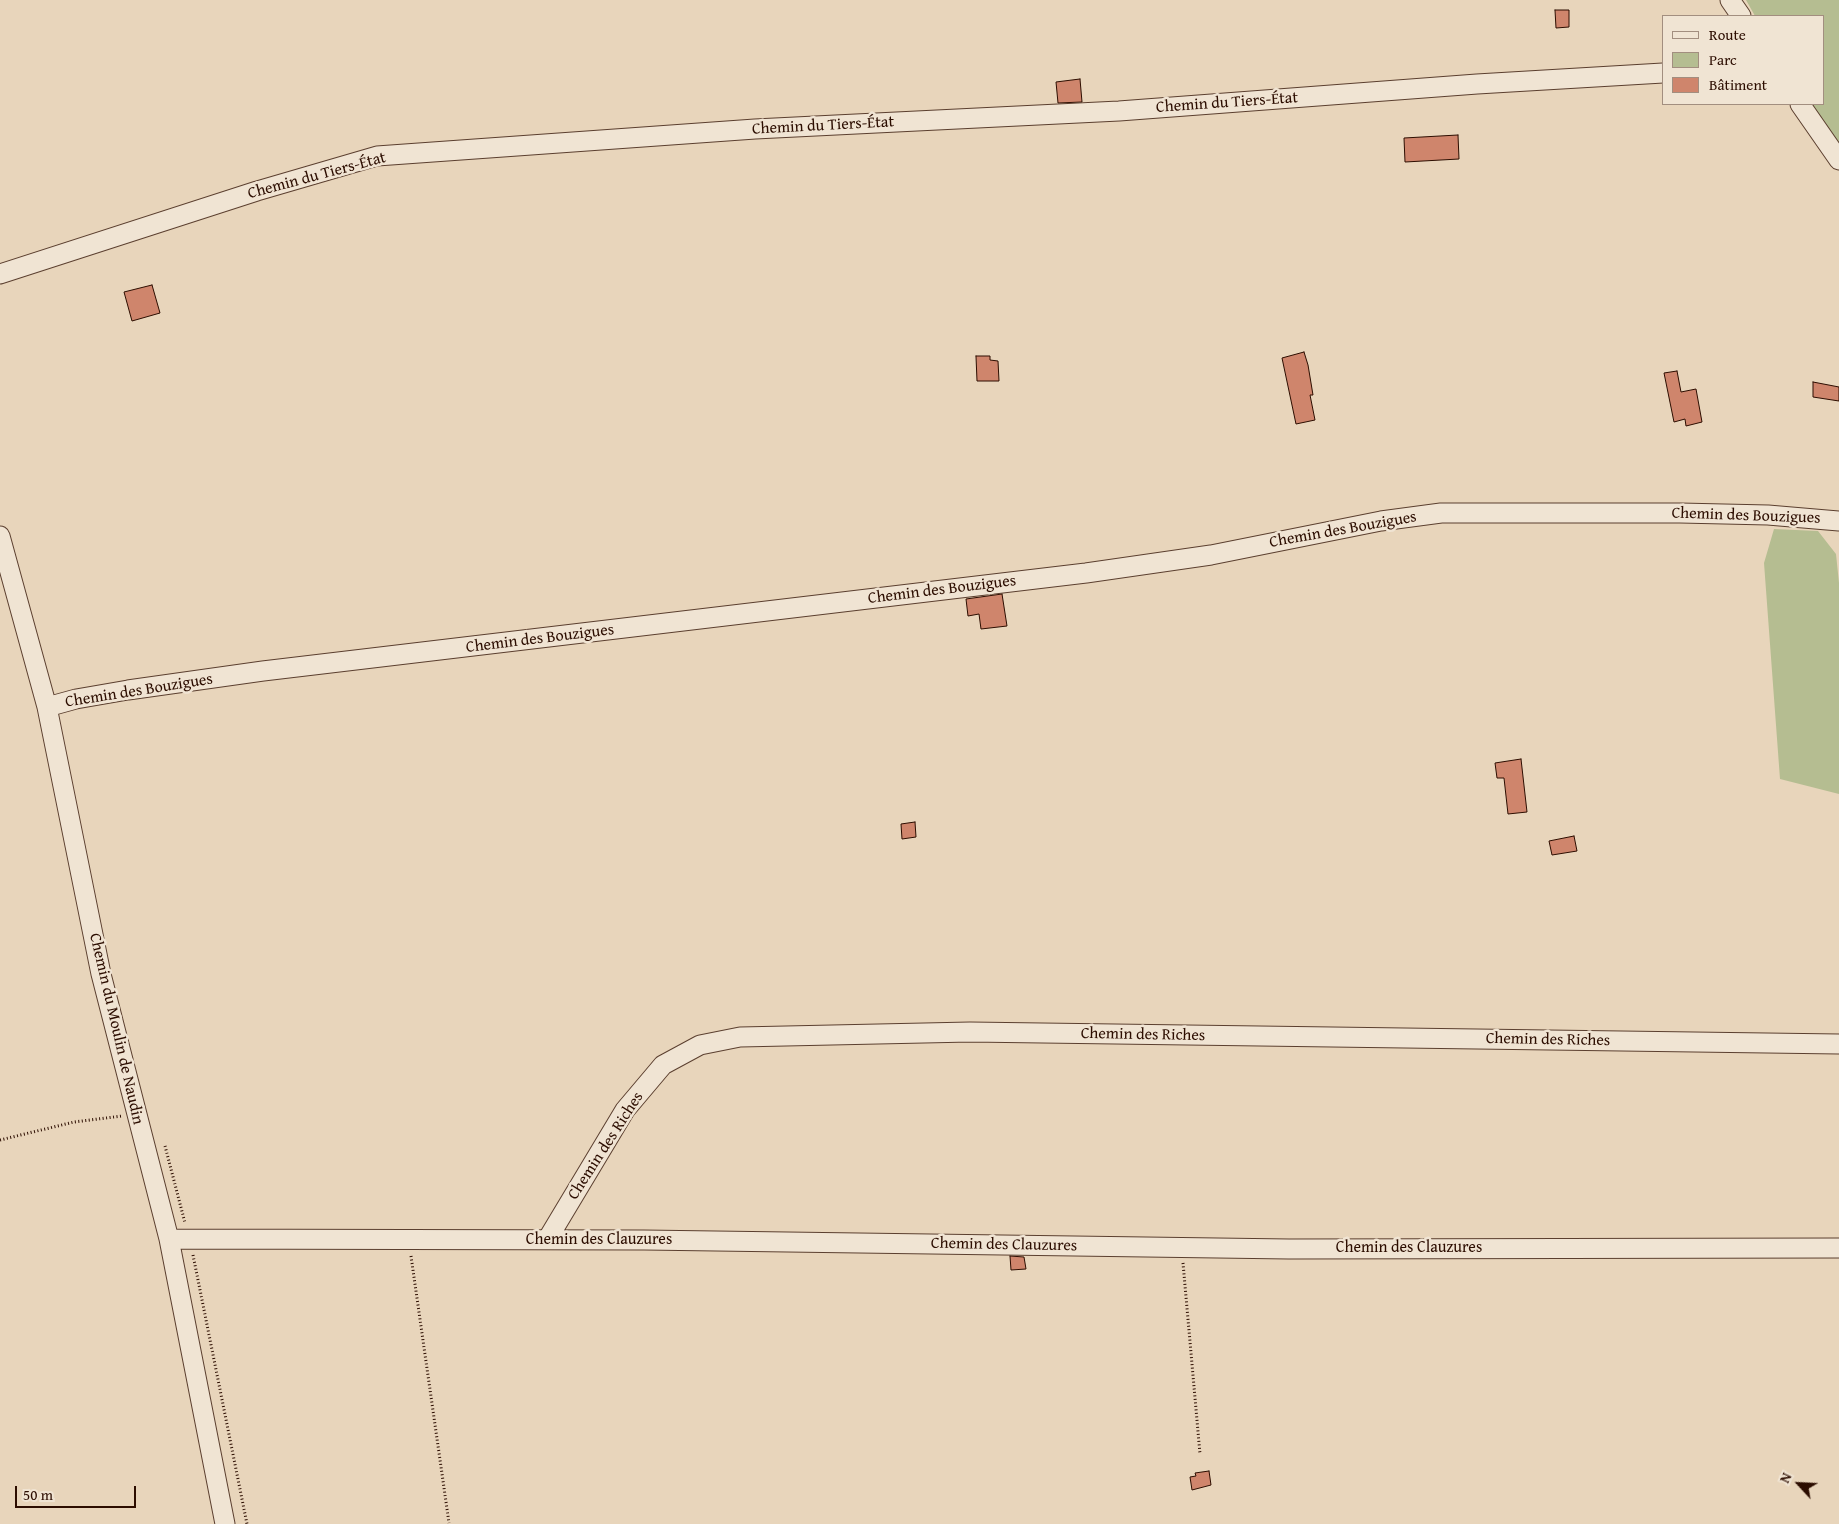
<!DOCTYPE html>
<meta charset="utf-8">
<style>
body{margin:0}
#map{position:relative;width:1839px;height:1524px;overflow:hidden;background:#e8d5bb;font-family:"Gentium Book Plus",serif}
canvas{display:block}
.legend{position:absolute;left:1662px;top:15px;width:162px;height:90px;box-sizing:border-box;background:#f0e4d3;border:1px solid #a28e7f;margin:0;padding:6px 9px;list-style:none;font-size:15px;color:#2c0d00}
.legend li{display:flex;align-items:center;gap:10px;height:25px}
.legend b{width:25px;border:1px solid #a28e7f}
.north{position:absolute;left:1774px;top:1459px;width:50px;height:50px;-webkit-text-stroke:4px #f0e4d3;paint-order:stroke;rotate:295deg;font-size:14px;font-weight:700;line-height:20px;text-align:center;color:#2c0d00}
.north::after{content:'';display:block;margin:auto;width:18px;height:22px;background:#2c0d00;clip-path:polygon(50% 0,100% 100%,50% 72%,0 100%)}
.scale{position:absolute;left:15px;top:1486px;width:121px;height:22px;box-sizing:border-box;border:2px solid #2c0d00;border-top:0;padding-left:6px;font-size:15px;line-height:18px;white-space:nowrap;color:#2c0d00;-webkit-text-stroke:4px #f0e4d3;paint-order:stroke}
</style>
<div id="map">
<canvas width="1839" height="1524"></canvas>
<ul class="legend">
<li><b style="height:6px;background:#f0e4d3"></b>Route</li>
<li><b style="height:14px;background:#b5bd91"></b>Parc</li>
<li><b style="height:14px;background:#cf856c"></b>Bâtiment</li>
</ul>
<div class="north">N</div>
<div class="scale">50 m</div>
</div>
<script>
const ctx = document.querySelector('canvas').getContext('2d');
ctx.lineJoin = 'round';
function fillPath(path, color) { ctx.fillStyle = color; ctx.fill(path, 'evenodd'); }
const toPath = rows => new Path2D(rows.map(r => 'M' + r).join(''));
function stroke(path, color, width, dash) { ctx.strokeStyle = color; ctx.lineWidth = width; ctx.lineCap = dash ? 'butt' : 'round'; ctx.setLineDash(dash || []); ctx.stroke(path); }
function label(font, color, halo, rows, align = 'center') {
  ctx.font = font + ' "Gentium Book Plus",serif'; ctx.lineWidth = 5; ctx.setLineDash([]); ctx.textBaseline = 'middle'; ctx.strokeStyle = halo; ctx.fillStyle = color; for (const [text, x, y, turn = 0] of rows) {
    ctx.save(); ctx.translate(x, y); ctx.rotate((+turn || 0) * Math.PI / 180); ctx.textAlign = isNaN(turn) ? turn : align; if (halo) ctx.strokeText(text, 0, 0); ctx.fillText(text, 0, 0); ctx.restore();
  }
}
const green = toPath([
 [1746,0,1839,0,1839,146,1809,104,1823,104,1823,16,1755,16],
 [1774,529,1818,531,1836,554,1839,583,1839,794,1780,779,1764,563]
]);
const building = toPath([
 [1555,10,1569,10,1569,27,1556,28,1555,10],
 [1080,79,1082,102,1058,103,1056,82,1080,79],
 [1458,135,1459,159,1405,162,1404,138,1458,135],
 [152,285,160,313,132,321,124,292,152,285],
 [1304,352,1308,365,1313,395,1310,395,1315,420,1296,424,1282,358,1304,352],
 [976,356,990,356,990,360,998,361,999,381,977,381,976,356],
 [1677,371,1681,392,1696,389,1702,422,1686,426,1685,419,1674,422,1664,373,1677,371],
 [1813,382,1839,387,1839,401,1813,397,1813,382],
 [1002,594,1007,626,981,629,979,614,968,616,966,599,1002,594],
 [1521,759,1527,812,1508,814,1504,778,1497,778,1495,763,1521,759],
 [915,822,916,837,902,839,901,824,915,822],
 [1574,836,1577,851,1552,855,1549,841,1574,836],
 [1010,1256,1024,1257,1026,1269,1011,1270,1010,1256],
 [1209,1471,1211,1485,1192,1490,1190,1477,1196,1476,1195,1473,1209,1471]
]);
const path = toPath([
 [0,1140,74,1122,122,1116],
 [165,1146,185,1223],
 [193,1255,247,1524],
 [411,1256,449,1523],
 [1183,1263,1200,1454]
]);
const street = toPath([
 [1730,0,1741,16],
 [1800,104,1839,160],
 [0,274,257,191,377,156,755,129,1119,111,1477,84,1663,73],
 [0,536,47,707,101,974,169,1239,225,1524],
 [47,707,76,699,128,690,263,671,1086,573,1211,555,1381,521,1441,513,1680,513,1768,515,1839,521],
 [169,1239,644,1240,1289,1249,1839,1248],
 [547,1240,625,1110,663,1065,700,1045,740,1037,970,1032,1839,1044]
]);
const streetNames = [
 ["Chemin du Tiers-État",1227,103,-4],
 ["Chemin du Tiers-État",823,126,-3],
 ["Chemin du Tiers-État",317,176,-15],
 ["Chemin des Bouzigues",1746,516,2],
 ["Chemin des Bouzigues",1343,530,-10],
 ["Chemin des Bouzigues",942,590,-7],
 ["Chemin des Bouzigues",540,639,-7],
 ["Chemin des Bouzigues",139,691,-9],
 ["Chemin du Moulin de Naudin",116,1029,77],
 ["Chemin des Riches",1143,1035,1],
 ["Chemin des Riches",1548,1040,1],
 ["Chemin des Riches",606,1146,-57],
 ["Chemin des Clauzures",599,1240],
 ["Chemin des Clauzures",1004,1245,1],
 ["Chemin des Clauzures",1409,1248]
];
fillPath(green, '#b5bd91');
fillPath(building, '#cf856c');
stroke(building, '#2c0d00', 1);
stroke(street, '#5b3f2f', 21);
stroke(path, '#2c0d00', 3, [1, 2.5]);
stroke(street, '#f0e4d3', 19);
label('16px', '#2c0d00', '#f0e4d3', streetNames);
</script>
